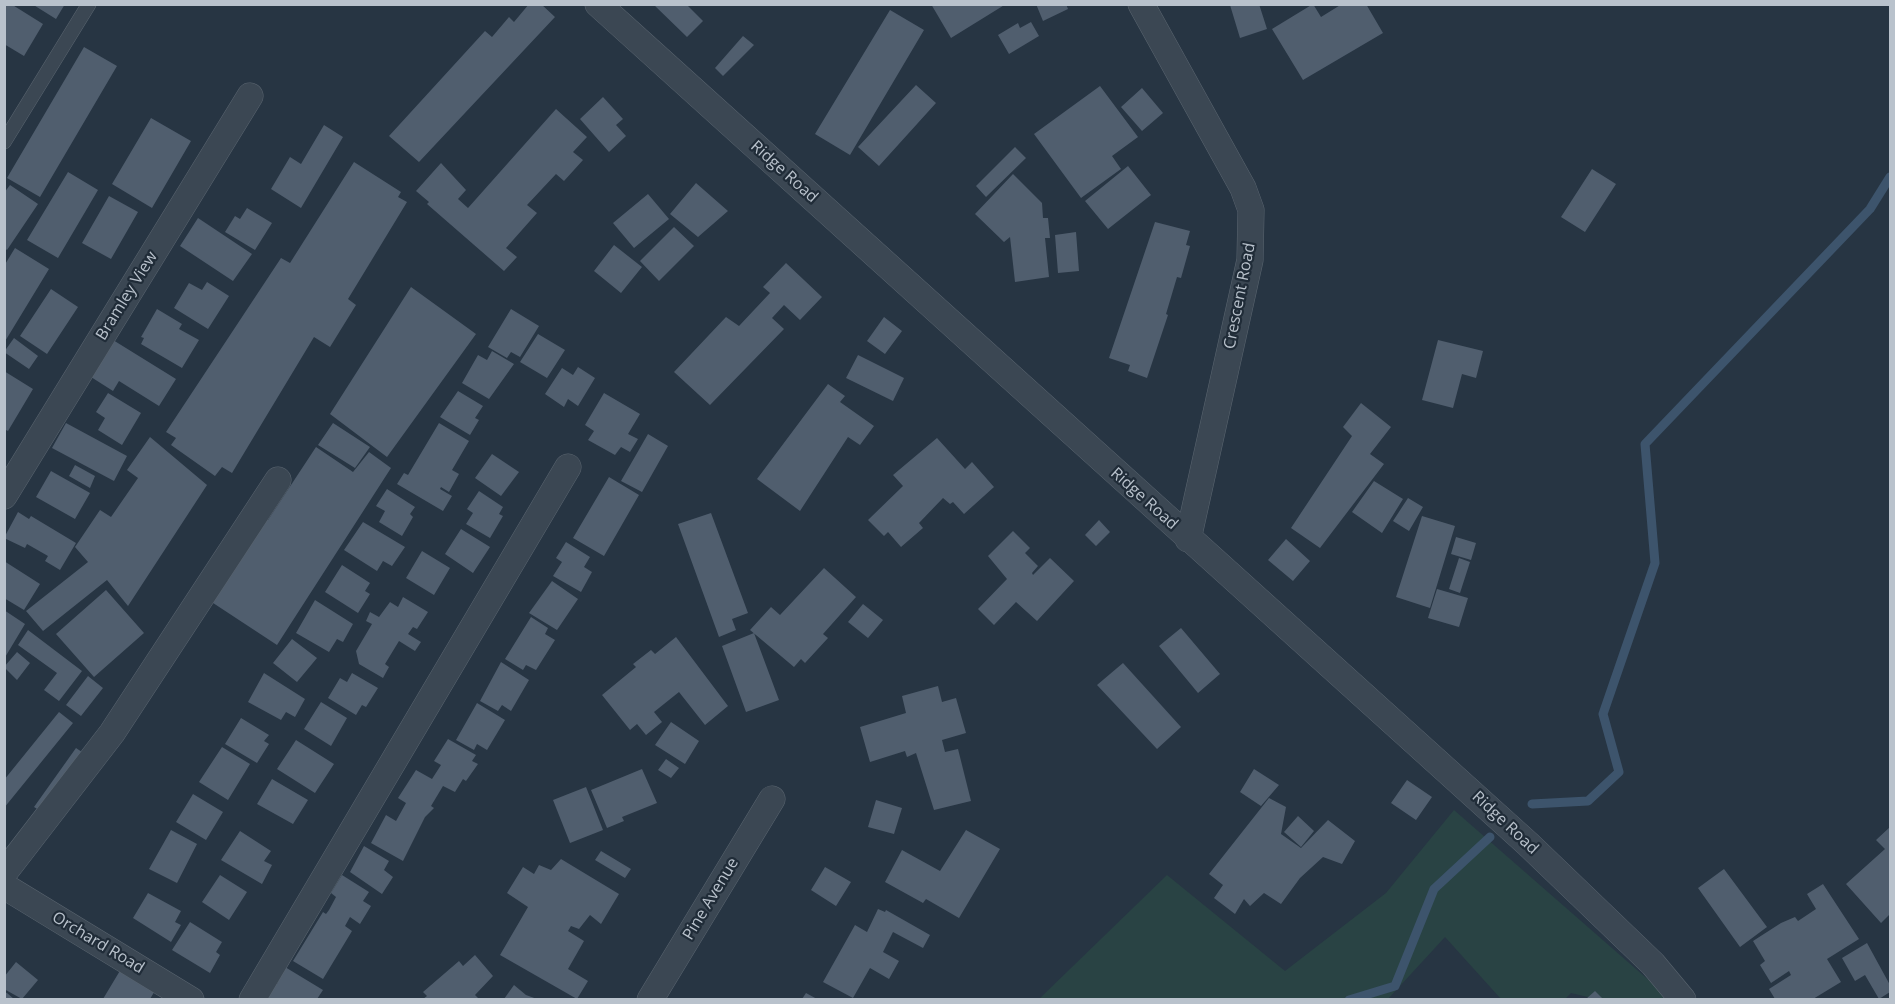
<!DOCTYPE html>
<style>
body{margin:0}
#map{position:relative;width:1895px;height:1004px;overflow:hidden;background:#273543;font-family:"Open Sans",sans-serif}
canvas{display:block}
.frame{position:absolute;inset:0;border:6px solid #b9c2cc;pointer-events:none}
</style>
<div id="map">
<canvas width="1895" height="1004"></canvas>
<div class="frame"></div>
</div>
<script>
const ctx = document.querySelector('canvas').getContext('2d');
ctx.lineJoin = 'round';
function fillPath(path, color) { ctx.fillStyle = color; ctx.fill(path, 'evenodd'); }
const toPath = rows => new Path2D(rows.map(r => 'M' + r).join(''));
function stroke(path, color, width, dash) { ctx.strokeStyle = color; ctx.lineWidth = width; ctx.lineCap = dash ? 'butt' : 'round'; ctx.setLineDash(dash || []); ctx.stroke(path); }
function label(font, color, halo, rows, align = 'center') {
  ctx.font = font + ' "Open Sans",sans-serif'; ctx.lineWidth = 4.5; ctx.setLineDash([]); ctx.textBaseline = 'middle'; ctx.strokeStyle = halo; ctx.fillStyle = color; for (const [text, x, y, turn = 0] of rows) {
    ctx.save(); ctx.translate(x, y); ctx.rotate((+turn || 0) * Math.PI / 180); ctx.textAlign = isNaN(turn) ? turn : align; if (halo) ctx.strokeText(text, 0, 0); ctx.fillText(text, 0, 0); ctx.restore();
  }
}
const green = toPath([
 [1454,810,1660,990,1664,999,1592,998,1571,993,1565,999,1501,999,1445,937,1388,999,1038,1000,1167,875,1285,971,1386,893]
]);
const stream = toPath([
 [1532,804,1588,801,1619,772,1603,714,1655,563,1645,444,1870,209,1890,177],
 [1349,1000,1395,986,1434,889,1490,837]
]);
const building = toPath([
 [4,4,11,4,43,24,24,56,4,44],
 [32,4,65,4,56,19],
 [529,4,541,4,555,17,419,162,389,136,485,31,492,37,509,17,514,22],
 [653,4,686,4,703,21,687,37],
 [931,4,1006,4,951,38],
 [1036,4,1066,4,1068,9,1043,21],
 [1259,4,1267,29,1240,38,1230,5],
 [1313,4,1321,17,1342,4,1366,4,1383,33,1303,80,1272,29],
 [890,10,924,30,850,155,815,134],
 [1031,22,1039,36,1009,54,998,35,1018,23,1020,28],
 [743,36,754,45,723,76,715,68],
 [84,47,117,66,40,197,7,178],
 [916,85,936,103,879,166,858,147],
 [1100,86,1138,137,1112,156,1121,169,1081,198,1034,134],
 [1142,88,1163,113,1142,131,1121,107],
 [603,97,623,119,616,125,626,136,609,152,580,119],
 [556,109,587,137,573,152,583,160,564,181,556,174,527,205,537,213,506,248,517,257,504,271,427,204,429,202,416,191,441,163,466,190,458,199,468,208],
 [151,118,191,141,152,208,112,184],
 [324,125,343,137,301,208,271,189,290,157,301,164],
 [1015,147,1026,158,986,197,976,186],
 [354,162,401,192,398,197,407,202,348,299,356,305,330,347,314,337,232,473,222,467,215,476,171,445,176,438,166,432,281,258,290,263],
 [1128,166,1151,195,1108,229,1085,201],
 [1592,169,1616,184,1585,232,1561,217],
 [68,172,98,190,58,258,27,240],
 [1013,174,1042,203,1043,218,1048,218,1050,238,1045,238,1049,277,1015,282,1010,237,1004,242,975,214],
 [696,183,728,211,698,237,670,214],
 [10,185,38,204,7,250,4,248,4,193],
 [648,194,669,219,634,248,613,223],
 [109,196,138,212,111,259,82,243],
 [247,208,272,223,255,250,225,232,235,216,240,219],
 [198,218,252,254,233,281,180,246],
 [1155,222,1190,231,1186,245,1190,246,1181,278,1177,277,1166,314,1168,315,1147,378,1128,371,1130,365,1109,358],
 [674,227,694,246,659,281,640,261],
 [1076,232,1079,271,1058,273,1055,235],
 [614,245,642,267,621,293,594,271],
 [15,248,49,269,4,343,4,266],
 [786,263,822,297,800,320,784,305,772,318,784,329,710,405,674,372,726,317,739,326,770,293,763,287],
 [207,282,229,296,208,329,174,308,189,283,202,290],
 [411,287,476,334,387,457,330,414],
 [51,289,78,307,47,354,20,336],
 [157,309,182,324,179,329,199,340,182,368,141,344,144,338,141,337],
 [511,309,539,326,520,357,511,352,507,358,488,347],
 [884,317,902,331,885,354,867,341],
 [538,334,565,350,547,378,520,362],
 [14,338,38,356,29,369,4,352],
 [113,340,176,379,159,406,119,381,113,391,91,377],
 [1438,340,1483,351,1476,378,1462,374,1453,408,1422,400],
 [492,351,514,364,489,399,462,383,478,355,487,360],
 [858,355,904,378,893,401,846,378],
 [578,367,595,378,578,406,568,399,564,407,545,394,562,368,573,375],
 [4,371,33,389,8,431,4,429],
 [828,384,845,396,840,402,874,426,860,445,848,437,800,511,757,479],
 [458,391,483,406,475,418,479,420,470,435,440,417],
 [108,393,141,413,122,445,98,430,105,418,96,412],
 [604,393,640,414,628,434,638,439,630,452,621,447,615,455,588,440,594,431,585,425],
 [1361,403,1391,427,1370,454,1384,464,1320,548,1291,528,1352,436,1343,427],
 [66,423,127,456,114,481,52,448],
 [333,423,370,447,355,468,318,445],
 [439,423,469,441,452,470,459,474,449,492,441,487,440,489,452,496,443,511,397,484,404,473,408,475],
 [648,434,668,446,642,492,621,481],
 [150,437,207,485,128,606,107,580,43,631,26,611,88,562,75,547,100,510,111,517,138,478,127,470],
 [937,438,965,469,972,462,994,487,964,514,953,502,950,504,943,498,919,523,923,528,901,547,888,532,884,536,868,520,903,486,893,475],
 [316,447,353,472,369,452,391,468,277,645,207,599,262,516,268,520],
 [492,454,519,472,501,496,475,478],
 [75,465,95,476,90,488,69,476],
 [51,471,90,493,75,519,36,497],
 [609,477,639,495,604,556,573,538],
 [1374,481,1403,499,1382,533,1352,512],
 [387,489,415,507,410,514,413,517,402,536,379,522,385,511,376,506],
 [479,491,503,507,499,514,503,516,490,538,466,524,473,513,467,509],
 [1408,498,1423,507,1409,531,1393,521],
 [18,512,29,519,31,516,76,543,60,570,45,561,48,556,27,544,25,548,4,538],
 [711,513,748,613,732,619,736,630,719,637,678,524],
 [1422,516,1455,526,1430,608,1396,597],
 [1099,520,1110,532,1096,546,1085,535],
 [363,522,405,547,392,566,383,561,377,571,344,550],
 [461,529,490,547,473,573,445,554],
 [1013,531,1030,548,1025,553,1038,566,1032,573,1033,575,1050,558,1074,581,1037,621,1016,602,994,625,978,609,1007,579,988,556],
 [1456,537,1476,543,1471,560,1451,554],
 [1286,539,1310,561,1293,581,1268,560],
 [566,542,590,557,584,567,592,572,581,592,553,576,562,562,556,558],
 [422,551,450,568,434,595,406,578],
 [1459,558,1470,562,1460,593,1449,589],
 [4,561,40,584,24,610,4,598],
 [342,565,370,583,365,591,370,594,358,613,325,592],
 [824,568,856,597,823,634,828,638,805,663,801,659,794,667,750,630,771,607,780,615],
 [552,581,578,599,557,630,529,613],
 [1437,589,1468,598,1459,627,1428,618],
 [106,590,144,633,94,677,56,634],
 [403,597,428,612,417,629,413,627,408,634,421,642,415,651,399,641,385,664,389,667,383,678,359,664,356,651,372,624,366,621,370,612,379,617,390,602,398,607],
 [315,600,353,624,343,642,337,639,329,652,296,633],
 [863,604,883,620,868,638,848,622],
 [4,610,25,624,4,659],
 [531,617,548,628,545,634,555,640,536,670,526,665,523,670,505,659],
 [1181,628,1220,674,1198,693,1159,646],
 [28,630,82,671,59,701,44,690,57,673,18,645],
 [754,633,779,700,746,712,722,646],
 [676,637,728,706,705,725,679,692,654,712,662,722,646,735,637,724,630,730,602,695,636,667,633,664,651,650,655,654],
 [292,639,317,658,297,682,273,663],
 [17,652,30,663,17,680,4,667],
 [501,662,529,680,511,711,502,705,498,711,480,701],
 [1123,663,1181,727,1157,749,1097,685],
 [264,673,305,699,295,717,286,712,281,720,248,702],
 [352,673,378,688,366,707,362,705,356,715,328,698,340,678,347,682],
 [88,676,103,688,81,716,66,705],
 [938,686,942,702,956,698,966,733,942,740,945,752,958,749,971,801,934,810,916,753,907,757,905,751,870,762,860,727,906,713,902,696],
 [321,702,347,718,331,746,304,729],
 [477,703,505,720,487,750,477,744,474,750,456,740],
 [59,712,73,723,4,808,4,780],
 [241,718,269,735,264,741,269,744,257,763,225,744],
 [671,722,699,741,685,764,655,745],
 [448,739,476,755,472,761,478,764,466,781,463,779,455,792,443,786,431,806,434,808,425,817,403,861,371,843,386,815,396,821,406,803,398,798,416,770,432,779,441,765,434,761],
 [296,740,334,764,315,793,277,769],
 [222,747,250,764,228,800,199,782],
 [76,748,85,754,44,813,34,807],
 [666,759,679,768,671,778,658,770],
 [642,769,657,803,622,817,624,821,607,828,591,790],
 [1254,769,1279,785,1261,806,1240,792],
 [272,779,308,800,293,824,257,804],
 [1407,780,1432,797,1416,820,1391,803],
 [586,787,603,830,570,843,553,800],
 [193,794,223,812,206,840,176,822],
 [1269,798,1286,807,1281,834,1301,848,1328,820,1355,841,1342,864,1323,857,1300,878,1281,904,1264,893,1250,906,1244,899,1235,914,1214,898,1223,885,1209,874],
 [876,800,902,808,894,834,868,827],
 [1298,816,1314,831,1301,847,1284,832],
 [1890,827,1890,914,1881,923,1846,884,1885,849,1876,840],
 [171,830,197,844,177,883,149,869],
 [966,830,1000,849,959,918,926,899,923,903,885,882,902,850,940,871],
 [240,831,271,851,264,861,272,865,262,884,221,860],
 [364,846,389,861,384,870,393,877,382,894,350,872],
 [601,851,631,869,625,878,595,860],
 [561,859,619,894,601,924,590,915,579,929,571,926,568,931,584,941,568,969,588,981,577,999,500,955,528,907,507,893,523,867,534,874,539,865,551,870],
 [825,867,851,882,836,906,811,890],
 [1724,869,1767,927,1740,947,1698,888],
 [220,875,247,892,229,920,202,902],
 [342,875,369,892,363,901,371,906,360,924,350,917,345,926,352,931,323,979,293,961,323,912,326,914,329,910,336,897,331,893],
 [1823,884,1859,939,1827,959,1841,982,1813,999,1775,999,1769,989,1791,975,1789,971,1771,983,1760,965,1765,961,1753,941,1781,923,1795,917,1798,921,1816,909,1807,894],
 [148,893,181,911,175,922,181,925,171,942,133,918],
 [878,909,885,912,886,910,930,935,923,948,893,932,883,952,899,961,889,979,870,968,853,998,823,982,855,925,867,932],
 [190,922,222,942,216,952,220,955,210,973,172,950],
 [1867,943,1890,985,1890,992,1879,999,1865,975,1855,981,1842,958],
 [475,955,493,976,475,995,479,999,423,999,427,996,423,992,459,961,463,966],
 [16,962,38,980,22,999,4,989,4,977],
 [285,967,323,990,317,999,259,999,271,981,277,984],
 [121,969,156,989,150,999,103,999],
 [514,985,526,995,537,999,504,999],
 [1595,991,1603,999,1586,999],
 [4,992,7,993,14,999,4,999],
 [806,993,817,999,802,999]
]);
const service = toPath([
 [4,142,89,4]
]);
const minor = toPath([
 [598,4,1528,844,1653,964,1683,1000],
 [1141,4,1243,188,1251,210,1250,260,1188,539],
 [4,496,250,96],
 [4,873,112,733,278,480],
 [4,886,191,1000],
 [252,1000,568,467],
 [650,1000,772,799]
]);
const streetNames = [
 ["Ridge Road",784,172,42],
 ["Bramley View",127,296,-58],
 ["Crescent Road",1240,296,-79],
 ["Ridge Road",1144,499,42],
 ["Ridge Road",1505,823,43],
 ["Pine Avenue",711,899,-59],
 ["Orchard Road",98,943,31]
];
fillPath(green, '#294344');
stroke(stream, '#3d546c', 9);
fillPath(building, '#505e6e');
stroke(service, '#5a6570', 15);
stroke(minor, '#5a6570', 27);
stroke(service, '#3b4753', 14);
stroke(minor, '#3b4753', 26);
label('16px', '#b9c2cc', '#202c38', streetNames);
</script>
